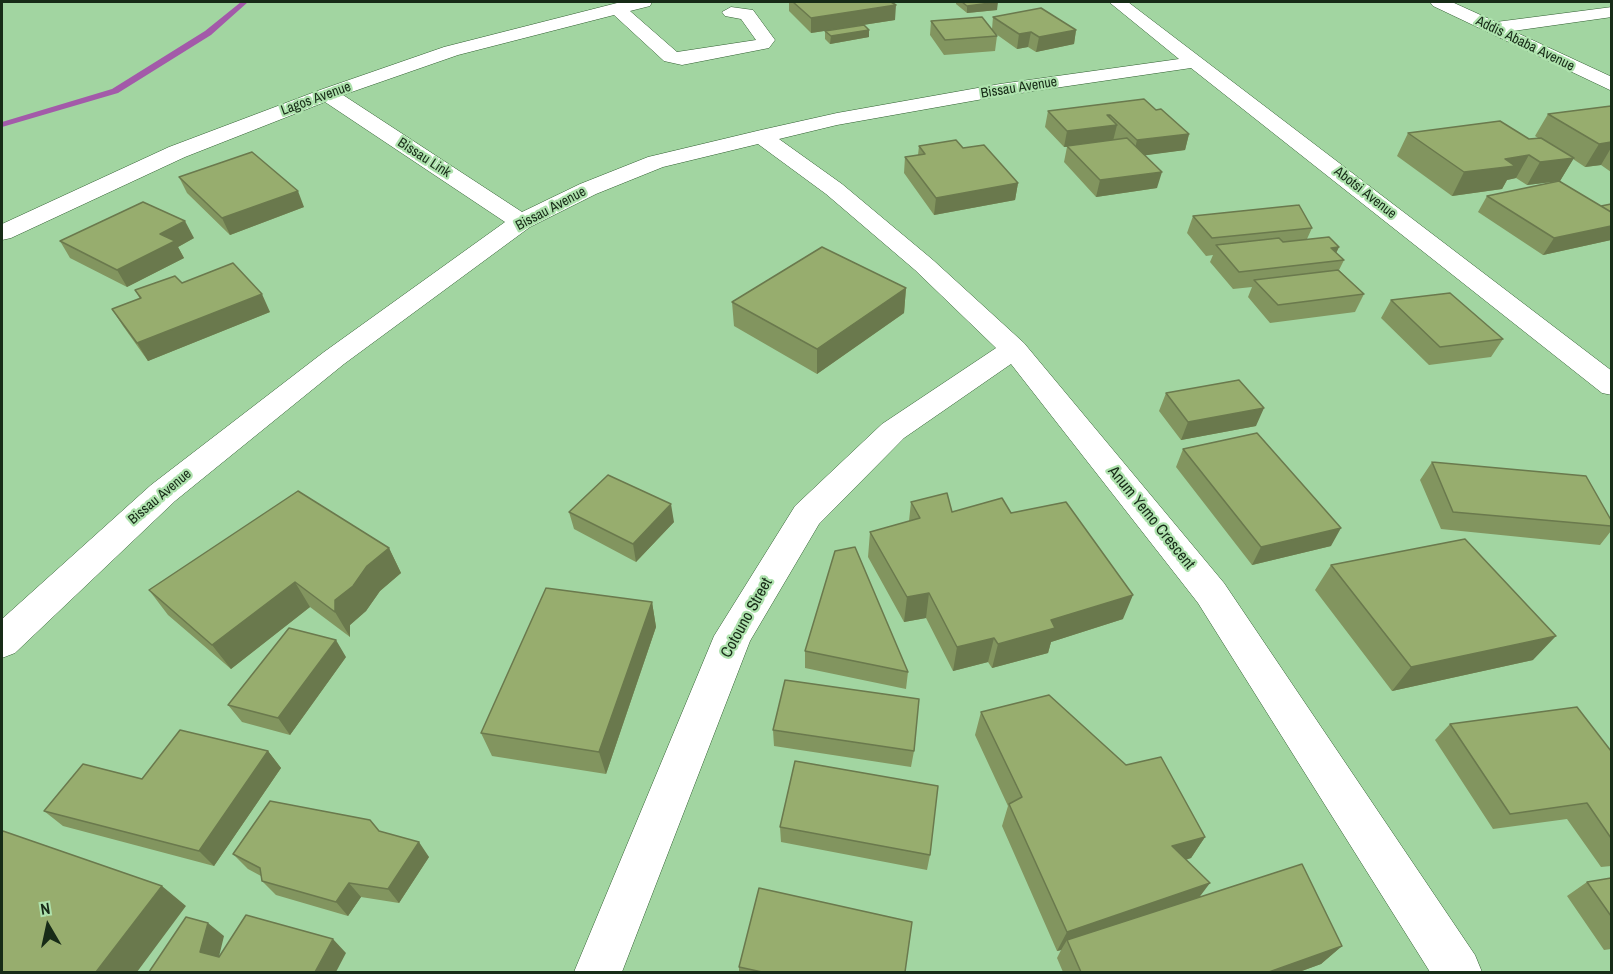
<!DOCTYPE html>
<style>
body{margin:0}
#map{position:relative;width:1613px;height:974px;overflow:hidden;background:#a2d5a1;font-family:"Archivo Narrow",sans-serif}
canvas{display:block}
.frame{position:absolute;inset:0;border:3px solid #172b17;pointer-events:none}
.north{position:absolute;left:18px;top:896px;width:60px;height:60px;-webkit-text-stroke:4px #aee2ad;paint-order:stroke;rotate:351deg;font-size:16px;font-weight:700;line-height:24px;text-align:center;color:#172b17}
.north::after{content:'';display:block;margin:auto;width:21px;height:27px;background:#172b17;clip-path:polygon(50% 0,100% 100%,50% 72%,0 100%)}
</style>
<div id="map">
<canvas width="1613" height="974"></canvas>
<div class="frame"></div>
<div class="north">N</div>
</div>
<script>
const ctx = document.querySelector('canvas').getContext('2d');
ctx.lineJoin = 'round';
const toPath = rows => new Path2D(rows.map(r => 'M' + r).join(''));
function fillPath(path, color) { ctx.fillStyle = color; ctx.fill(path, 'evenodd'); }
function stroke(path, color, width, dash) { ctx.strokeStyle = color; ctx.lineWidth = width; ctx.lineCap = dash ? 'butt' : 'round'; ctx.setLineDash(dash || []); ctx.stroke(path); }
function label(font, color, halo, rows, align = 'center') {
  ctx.font = font + ' "Archivo Narrow",sans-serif'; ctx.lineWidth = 4.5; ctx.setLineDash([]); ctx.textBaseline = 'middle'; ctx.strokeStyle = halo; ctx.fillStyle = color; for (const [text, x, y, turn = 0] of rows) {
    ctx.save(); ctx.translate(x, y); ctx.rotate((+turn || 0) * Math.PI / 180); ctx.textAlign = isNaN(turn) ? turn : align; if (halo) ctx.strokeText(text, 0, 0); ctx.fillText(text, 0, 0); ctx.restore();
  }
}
const stream = toPath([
 [241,2,248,2,211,35,118,93,2,127,2,122,112,89,205,31,241,2]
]);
const minor = toPath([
 [652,2,650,6,630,11,677,52,756,40,741,19,725,16,722,12,731,7,753,10,775,40,769,48,682,65,664,61,614,15,458,55,343,95,522,212,580,184,648,157,761,130,837,113,1000,84,1179,59,1109,2,1128,2,1612,371,1612,395,1602,393,1191,68,1000,96,837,125,779,139,842,184,933,260,1024,343,1224,583,1475,955,1482,972,1430,972,1198,603,1011,364,904,438,819,524,750,641,622,972,574,972,714,636,795,506,882,424,996,348,915,270,826,194,758,144,663,167,596,194,530,227,344,364,175,501,15,653,2,658,2,619,151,485,324,352,505,222,325,102,185,157,11,238,2,240,2,224,169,147,320,90,444,47,617,3,652,2],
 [1430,2,1452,2,1496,22,1612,7,1612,17,1513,31,1612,77,1612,91,1433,6,1430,2]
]);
const wall = toPath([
 [789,2,891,2,895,20,811,33,789,11],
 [956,2,997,2,997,10,967,13,956,4],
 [993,17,1076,30,1074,44,1036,52,1028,47,1017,49,996,34,997,36,995,51,944,55,930,35,931,21,992,29],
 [869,30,869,37,830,44,825,39,825,31],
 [1611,106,1611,172,1601,165,1585,167,1573,159,1560,181,1527,185,1516,178,1507,180,1502,189,1452,196,1397,156,1408,133,1529,139,1538,138,1535,136,1548,114],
 [1156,110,1189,134,1185,150,1145,155,1157,188,1096,197,1064,162,1067,147,1064,147,1045,127,1048,111],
 [919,146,963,148,1018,183,1015,200,934,215,904,173,905,157,918,155],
 [179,177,304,207,230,235,187,193],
 [1487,196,1601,206,1611,204,1611,240,1543,255,1478,212],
 [1193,216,1312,228,1307,239,1339,247,1336,253,1344,260,1339,270,1364,294,1355,312,1270,323,1248,297,1252,287,1233,289,1210,262,1213,255,1206,256,1187,233],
 [194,238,178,247,184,258,127,287,70,258,60,241],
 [182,283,270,312,148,361,123,326,112,309,140,299,135,290],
 [906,288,904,313,817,374,734,326,732,302],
 [1391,300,1503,339,1491,357,1429,365,1381,318],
 [1166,393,1256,426,1181,440,1159,411],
 [1183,449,1331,546,1252,565,1176,467],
 [1432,462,1611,520,1611,531,1600,545,1441,529,1420,480],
 [911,502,952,512,1011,513,1123,619,1051,642,1048,653,992,668,988,662,953,671,926,618,904,622,868,557,870,532,909,521],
 [569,512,674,522,636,562,574,529],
 [389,548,401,573,380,591,366,611,350,625,350,637,310,607,231,669,168,615,149,590],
 [1331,565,1533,660,1392,691,1315,590],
 [652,602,656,627,606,774,492,756,481,733],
 [805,651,908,672,906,689,805,668],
 [346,657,290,735,242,722,228,705],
 [981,712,1205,837,1191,858,1186,860,1200,897,1342,946,1321,964,1299,972,1063,972,1057,958,1061,950,1057,951,1002,826,1008,806,975,735],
 [1450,724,1611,751,1611,866,1601,867,1567,819,1493,829,1435,740],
 [773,730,914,751,911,767,774,746],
 [268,751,281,768,214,866,63,826,44,811,142,779],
 [780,827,930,855,927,870,781,842],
 [379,831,429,857,399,903,361,897,348,916,276,895,262,881,261,876,248,869,233,854],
 [1611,878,1611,949,1604,950,1567,896,1587,882],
 [739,967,905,972,739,972]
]);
const shadedWall = toPath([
 [998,2,997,10,967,13,967,6],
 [896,5,895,20,811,33,811,18],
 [869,30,869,37,830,44,831,36],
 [1076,30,1074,44,1036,52,1039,37],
 [1031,32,1028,47,1017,49,1019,34],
 [1107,115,1110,115,1107,126,1117,125,1113,141,1064,147,1067,131],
 [1189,134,1185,150,1133,157,1137,140],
 [1611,142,1611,148,1601,165,1585,167,1599,144],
 [1529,155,1516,178,1507,180,1502,189,1452,196,1464,172,1505,159],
 [1574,158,1560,181,1527,185,1540,162],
 [1162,172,1157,188,1096,197,1100,180],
 [1018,183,1015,200,934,215,936,198],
 [298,191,304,207,230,235,222,218],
 [185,221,194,238,178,247,184,258,127,287,117,270,160,234],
 [1611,226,1611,240,1543,255,1554,238],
 [1339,247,1332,261,1331,248],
 [906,288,904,313,817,374,817,349],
 [262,294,270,312,148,361,137,343],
 [1264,408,1256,426,1181,440,1188,422],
 [671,504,674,522,636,562,633,544],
 [1341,528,1331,546,1252,565,1261,547],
 [389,548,401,573,380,591,366,611,350,625,350,637,335,612,335,600,367,566],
 [295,582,310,607,231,669,212,645],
 [929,593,926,618,904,622,907,597],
 [1133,595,1123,619,1051,642,1048,653,992,668,998,644,1051,620],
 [652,602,656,627,606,774,599,752],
 [1556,636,1533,660,1392,691,1411,667],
 [994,638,988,662,953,671,957,647],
 [336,640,346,657,290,735,278,718],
 [268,751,281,768,214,866,199,851],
 [1205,837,1191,858,1159,867,1172,846],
 [419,842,429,857,399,903,388,889],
 [349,883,361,897,348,916,336,902],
 [1210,883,1195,903,1067,940,1061,950,1057,951,1067,932],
 [162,886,186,906,137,972,96,972],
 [208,923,224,936,217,965,200,952],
 [333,939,346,953,336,972,315,972],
 [1342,946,1321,964,1299,972,1269,972]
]);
const building = toPath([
 [793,2,891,2,896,5,811,18,793,2],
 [962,2,998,2,967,6,962,2],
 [1041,8,1076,30,1039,37,1031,32,1019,34,993,17,1041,8],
 [982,17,997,36,945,40,931,21,982,17],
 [864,25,869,30,831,36,825,31,864,25],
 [1144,99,1156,110,1161,109,1189,134,1137,140,1110,115,1107,115,1117,125,1067,131,1048,111,1144,99],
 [1611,106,1611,142,1599,144,1548,114,1611,106],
 [1500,121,1529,139,1541,138,1574,158,1540,162,1529,155,1505,159,1515,166,1464,172,1408,133,1500,121],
 [1127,138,1162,172,1100,180,1067,146,1127,138],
 [956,140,963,148,984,145,1018,183,936,198,905,157,925,154,919,146,956,140],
 [252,152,298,191,222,218,179,177,252,152],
 [1559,181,1611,212,1611,226,1554,238,1487,196,1559,181],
 [143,202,185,221,160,234,175,241,117,270,60,241,143,202],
 [1611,204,1611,212,1601,206,1611,204],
 [1299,205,1312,228,1212,238,1193,216,1299,205],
 [1329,237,1339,247,1331,248,1344,260,1239,272,1216,245,1279,238,1283,242,1329,237],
 [822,247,906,288,817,349,732,302,822,247],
 [233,263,262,294,137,343,112,309,141,298,135,290,175,276,182,283,233,263],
 [1338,270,1364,294,1278,305,1254,280,1338,270],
 [1450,293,1503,339,1440,347,1391,300,1450,293],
 [1239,380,1264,408,1188,422,1166,393,1239,380],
 [1257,433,1341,528,1261,547,1183,449,1257,433],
 [1432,462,1586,476,1611,520,1611,526,1453,512,1432,462],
 [608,475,671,504,633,544,569,512,608,475],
 [298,491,389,548,367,566,353,586,335,600,335,612,295,582,212,645,149,590,298,491],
 [947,493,952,512,1002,498,1011,513,1066,502,1133,595,1051,620,1055,628,998,644,994,638,957,647,929,593,907,597,870,532,920,518,911,502,947,493],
 [1465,539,1556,636,1411,667,1331,565,1465,539],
 [855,547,908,672,805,651,835,551,855,547],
 [546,588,652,602,599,752,481,733,546,588],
 [289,628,336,640,278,718,228,705,289,628],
 [785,680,919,699,914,751,773,730,785,680],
 [1049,695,1126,765,1161,757,1205,837,1172,846,1210,883,1067,932,1009,804,1022,797,981,712,1049,695],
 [1577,707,1611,751,1611,838,1587,803,1510,814,1450,724,1577,707],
 [180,730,268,751,199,851,44,811,83,764,142,779,180,730],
 [795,761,938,786,930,855,780,827,795,761],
 [270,801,370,820,379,831,419,842,388,889,349,883,336,902,262,881,260,868,233,854,270,801],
 [3,831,162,886,96,972,2,972,2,833,3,831],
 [1302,864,1342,946,1269,972,1081,972,1067,940,1302,864],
 [1611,878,1611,916,1587,882,1611,878],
 [759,888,912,922,905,972,762,972,739,967,759,888],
 [246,915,333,939,315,972,149,972,186,917,208,923,200,952,219,957,246,915]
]);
const farStreetnames = [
 ["Addis Ababa Avenue",1525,44,26],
 ["Bissau Avenue",1019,88,-9],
 ["Lagos Avenue",316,99,-20],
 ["Bissau Link",424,158,33],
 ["Abotsi Avenue",1365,193,38],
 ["Bissau Avenue",551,209,-28],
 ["Bissau Avenue",160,497,-40]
];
const streetNames = [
 ["Anum Yemo Crescent",1151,518,51],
 ["Cotouno Street",747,618,-61]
];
fillPath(stream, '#a35aa9');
stroke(minor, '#305e30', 1);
fillPath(minor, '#fff');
fillPath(wall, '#82955f');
fillPath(shadedWall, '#6a794d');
fillPath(building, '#97ad6e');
stroke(building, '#6a794d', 1.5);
label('14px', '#172b17', '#aee2ad', farStreetnames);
label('16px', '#172b17', '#aee2ad', streetNames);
</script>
